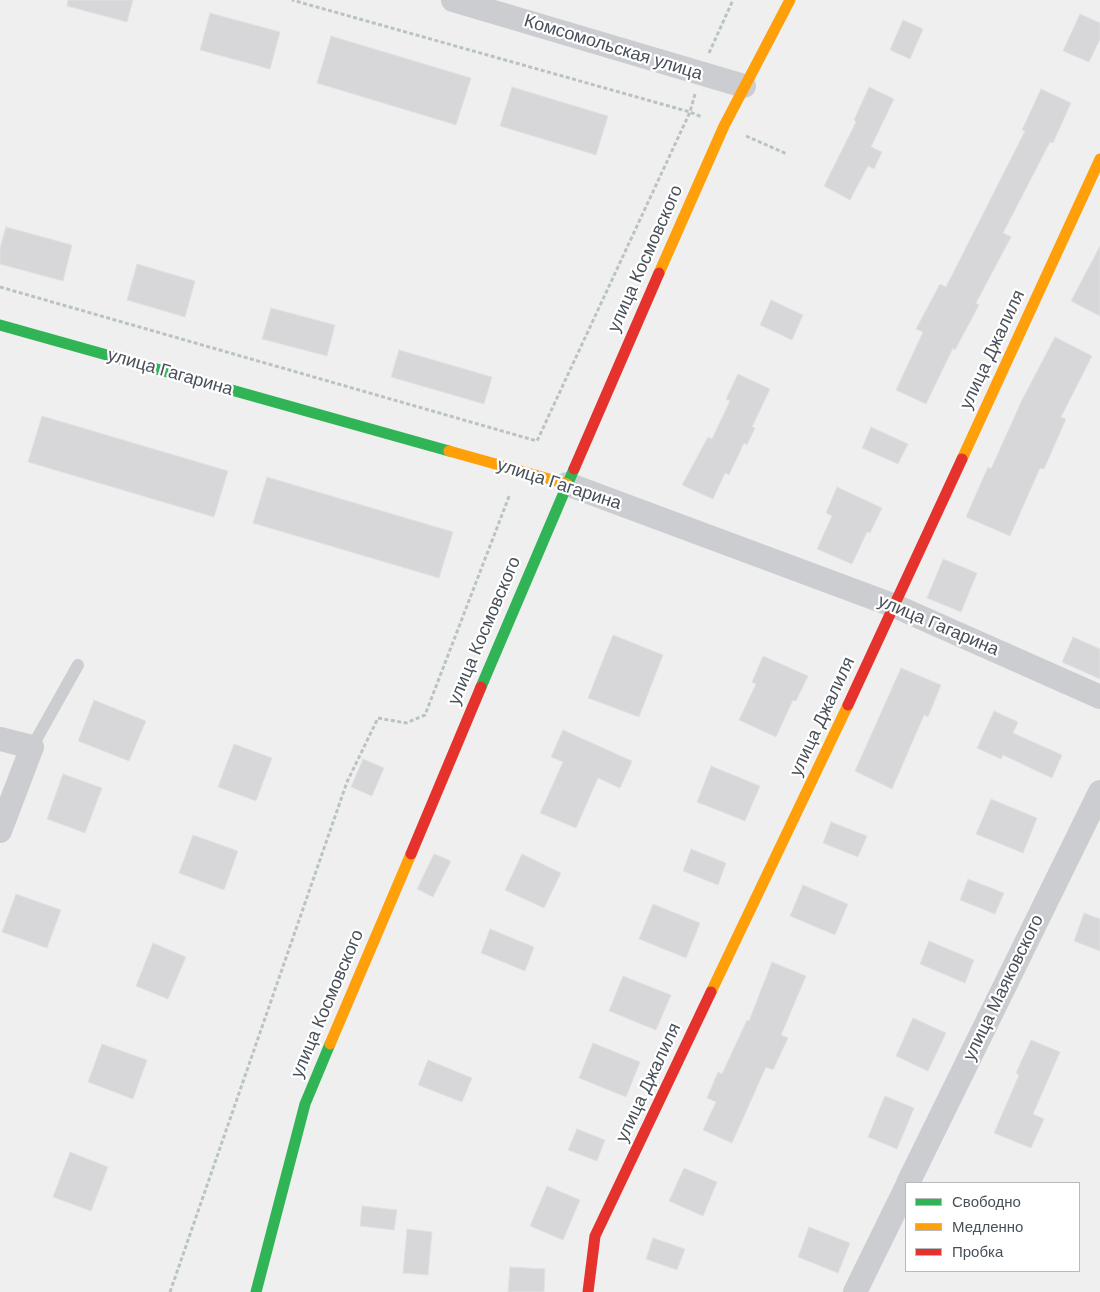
<!DOCTYPE html>
<meta charset="utf-8">
<style>
body{margin:0}
#map{position:relative;width:1100px;height:1292px;overflow:hidden;background:#f0efef;font-family:"DM Sans",sans-serif}
canvas{display:block}
.legend{position:absolute;left:905px;top:1182px;width:175px;height:90px;box-sizing:border-box;background:#fff;border:1px solid #b6b9bd;margin:0;padding:6px 9px;list-style:none;font-size:15px;color:#48505a}
.legend li{display:flex;align-items:center;gap:10px;height:25px}
.legend b{width:25px;border:1px solid #b6b9bd}
</style>
<div id="map">
<canvas width="1100" height="1292"></canvas>
<ul class="legend">
<li><b style="height:6px;background:#30b455"></b>Свободно</li>
<li><b style="height:6px;background:#ff9f0a"></b>Медленно</li>
<li><b style="height:6px;background:#e5322d"></b>Пробка</li>
</ul>
</div>
<script>
const ctx = document.querySelector('canvas').getContext('2d');
ctx.lineJoin = 'round';
function fillPath(path, color) { ctx.fillStyle = color; ctx.fill(path, 'evenodd'); }
const toPath = rows => new Path2D(rows.map(r => 'M' + r).join(''));
function stroke(path, color, width, dash) { ctx.strokeStyle = color; ctx.lineWidth = width; ctx.lineCap = dash ? 'butt' : 'round'; ctx.setLineDash(dash || []); ctx.stroke(path); }
function label(font, color, halo, rows, align = 'center') {
  ctx.font = font + ' "DM Sans",sans-serif'; ctx.lineWidth = 4.5; ctx.setLineDash([]); ctx.textBaseline = 'middle'; ctx.strokeStyle = halo; ctx.fillStyle = color; for (const [text, x, y, turn = 0] of rows) {
    ctx.save(); ctx.translate(x, y); ctx.rotate((+turn || 0) * Math.PI / 180); ctx.textAlign = isNaN(turn) ? turn : align; if (halo) ctx.strokeText(text, 0, 0); ctx.fillText(text, 0, 0); ctx.restore();
  }
}
const building = toPath([
 [68,0,133,0,127,22,67,6,68,0],
 [210,13,280,32,270,69,200,50,210,13],
 [1080,14,1100,23,1100,39,1089,62,1063,51,1080,14],
 [903,20,923,29,910,59,890,50,903,20],
 [331,36,471,78,456,125,317,83,331,36],
 [512,87,608,116,596,155,500,126,512,87],
 [869,87,894,99,871,147,882,152,874,169,868,166,850,200,824,186,856,122,854,120,869,87],
 [1041,89,1071,103,1053,143,1050,142,1003,233,1011,237,976,303,979,305,955,350,953,348,926,404,896,390,923,332,916,329,940,284,946,287,1025,131,1022,130,1041,89],
 [6,227,72,245,63,281,0,264,0,248,6,227],
 [1100,246,1100,316,1071,301,1100,246],
 [137,264,195,281,185,317,127,300,137,264],
 [771,300,803,315,792,340,760,325,771,300],
 [271,308,335,325,327,356,262,339,271,308],
 [1055,337,1092,356,1061,417,1066,419,1044,469,1040,468,1010,536,966,517,988,467,991,469,1022,400,1055,337],
 [399,350,492,377,484,404,391,377,399,350],
 [738,374,770,389,752,427,755,428,747,445,744,443,729,475,725,473,713,499,682,485,708,437,712,439,730,401,726,399,738,374],
 [42,416,228,471,214,517,28,462,42,416],
 [871,427,908,444,898,464,862,448,871,427],
 [267,477,453,532,439,578,253,523,267,477],
 [837,487,882,508,870,533,867,532,852,564,817,549,832,516,826,513,837,487],
 [943,559,977,573,961,612,927,598,943,559],
 [613,635,663,655,639,717,588,698,613,635],
 [1073,637,1100,649,1100,679,1062,662,1073,637],
 [763,656,808,676,796,701,793,700,776,737,739,720,756,684,752,682,763,656],
 [901,668,941,685,928,717,924,715,892,789,855,771,901,668],
 [94,700,146,721,129,761,78,741,94,700],
 [994,711,1018,722,1013,733,1062,755,1052,778,1003,755,1001,759,977,748,994,711],
 [563,730,632,761,620,788,598,778,576,828,540,813,563,762,551,757,563,730],
 [234,744,272,758,256,801,218,787,234,744],
 [363,759,384,768,372,796,351,787,363,759],
 [711,766,760,786,745,821,697,802,711,766],
 [63,774,102,788,85,833,47,819,63,774],
 [991,799,1037,818,1023,853,976,834,991,799],
 [831,822,867,836,858,857,823,843,831,822],
 [193,835,238,851,224,890,179,873,193,835],
 [691,849,726,863,718,885,683,871,691,849],
 [434,854,451,861,433,897,417,889,434,854],
 [522,854,561,873,544,908,505,890,522,854],
 [968,879,1004,893,995,914,960,900,968,879],
 [803,885,848,904,835,935,790,916,803,885],
 [16,894,61,910,47,948,2,932,16,894],
 [653,904,700,923,686,958,639,939,653,904],
 [1084,913,1100,919,1100,951,1074,941,1084,913],
 [490,929,534,947,525,971,481,953,490,929],
 [929,941,974,960,965,983,920,964,929,941],
 [153,943,186,957,168,999,136,986,153,943],
 [772,962,806,976,781,1035,788,1038,773,1070,766,1067,732,1143,703,1130,716,1102,707,1098,718,1072,722,1074,747,1020,749,1021,772,962],
 [623,976,671,995,656,1030,609,1011,623,976],
 [913,1018,946,1033,928,1071,896,1056,913,1018],
 [1031,1040,1060,1052,1033,1114,1044,1119,1031,1148,994,1133,1019,1075,1016,1073,1031,1040],
 [593,1043,640,1062,626,1097,579,1078,593,1043],
 [102,1044,147,1060,133,1099,88,1082,102,1044],
 [428,1060,472,1078,462,1102,418,1085,428,1060],
 [885,1096,914,1108,897,1149,868,1137,885,1096],
 [577,1129,605,1140,597,1161,568,1150,577,1129],
 [70,1152,108,1167,91,1211,53,1197,70,1152],
 [684,1168,717,1182,703,1216,669,1201,684,1168],
 [547,1186,580,1200,563,1240,530,1226,547,1186],
 [362,1206,397,1210,394,1230,360,1226,362,1206],
 [809,1227,850,1243,838,1273,798,1257,809,1227],
 [407,1229,432,1232,428,1275,403,1273,407,1229],
 [653,1238,685,1249,677,1270,646,1259,653,1238],
 [510,1267,545,1269,544,1292,508,1292,510,1267]
]);
const path = toPath([
 [709,53,733,0],
 [695,94,690,112,702,117],
 [746,136,787,154],
 [0,287,537,441,690,112,292,0],
 [170,1292,347,782,378,718,406,723,425,715,510,494]
]);
const lane = toPath([
 [32,747,78,665]
]);
const street = toPath([
 [453,0,744,86],
 [567,484,895,606,1100,697],
 [0,739,32,747,0,831],
 [908,1183,1100,792],
 [855,1292,906,1188]
]);
const fast = toPath([
 [0,325,449,451],
 [481,687,574,469],
 [256,1292,305,1104,330,1044]
]);
const slow = toPath([
 [659,273,724,126,790,0],
 [449,451,567,484],
 [962,459,1100,159],
 [711,992,848,705],
 [330,1044,411,854]
]);
const jam = toPath([
 [574,469,659,273],
 [848,705,962,459],
 [411,854,481,687],
 [588,1292,595,1236,711,992]
]);
const streetNames = [
 ["Комсомольская улица",613,48,17],
 ["улица Космовского",646,259,-66],
 ["улица Джалиля",993,350,-65],
 ["улица Гагарина",170,373,16],
 ["улица Гагарина",559,485,18],
 ["улица Гагарина",938,626,23],
 ["улица Космовского",485,631,-67],
 ["улица Джалиля",823,717,-65],
 ["улица Маяковского",1004,988,-64],
 ["улица Космовского",328,1004,-67],
 ["улица Джалиля",649,1083,-65]
];
fillPath(building, '#d7d7d9');
stroke(building, '#e1e1e2', 1);
stroke(path, '#b9c4c1', 3, [4, 2.5]);
stroke(lane, '#cbcdd0', 12);
stroke(street, '#cbcdd0', 24);
stroke(fast, '#30b455', 11);
stroke(slow, '#ff9f0a', 11);
stroke(jam, '#e5322d', 11);
label('18px', '#48505a', '#fff', streetNames);
</script>
